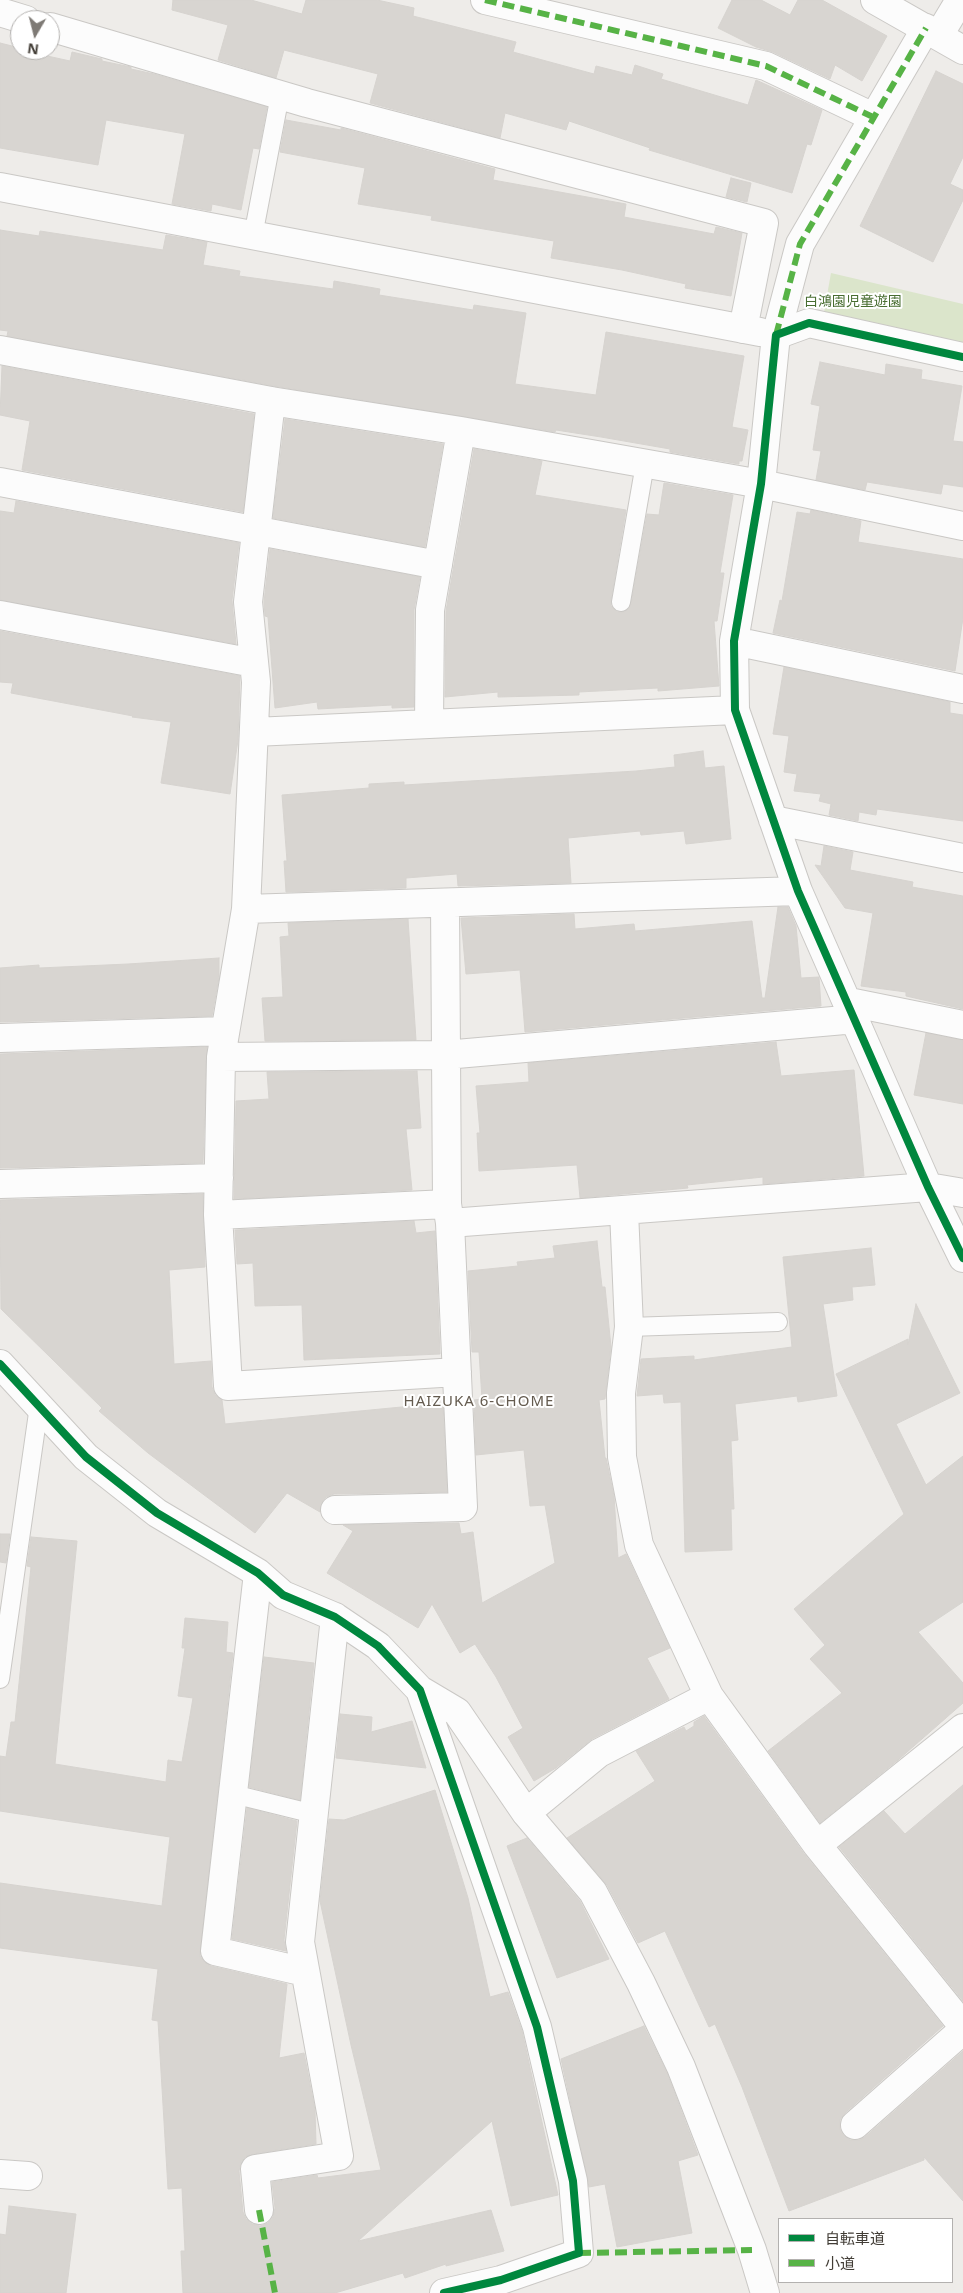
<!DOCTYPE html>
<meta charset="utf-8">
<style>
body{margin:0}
#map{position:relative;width:963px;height:2293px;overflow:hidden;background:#eeece9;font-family:"Noto Sans","Noto Sans JP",sans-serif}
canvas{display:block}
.legend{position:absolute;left:778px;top:2218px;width:175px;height:65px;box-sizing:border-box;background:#fff;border:1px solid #b3b1af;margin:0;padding:6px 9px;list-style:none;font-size:15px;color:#423d36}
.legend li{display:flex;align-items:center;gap:10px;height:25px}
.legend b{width:25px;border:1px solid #b3b1af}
.north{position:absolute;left:10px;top:10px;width:50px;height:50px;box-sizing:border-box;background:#fff;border:1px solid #b3b1af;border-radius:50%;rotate:188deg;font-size:14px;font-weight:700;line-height:20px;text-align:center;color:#423d36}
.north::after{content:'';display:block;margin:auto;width:18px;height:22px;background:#7e7a75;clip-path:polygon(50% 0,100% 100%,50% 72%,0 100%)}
</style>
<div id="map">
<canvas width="963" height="2293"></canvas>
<ul class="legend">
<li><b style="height:6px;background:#00873e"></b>自転車道</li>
<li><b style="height:6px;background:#57b346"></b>小道</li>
</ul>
<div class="north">N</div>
</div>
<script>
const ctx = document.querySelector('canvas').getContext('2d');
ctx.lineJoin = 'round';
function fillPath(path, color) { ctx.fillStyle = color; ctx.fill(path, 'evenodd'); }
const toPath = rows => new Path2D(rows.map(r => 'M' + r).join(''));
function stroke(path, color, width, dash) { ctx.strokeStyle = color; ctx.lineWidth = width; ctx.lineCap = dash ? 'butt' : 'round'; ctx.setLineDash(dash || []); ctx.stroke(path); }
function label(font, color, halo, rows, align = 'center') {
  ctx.font = font + ' "Noto Sans","Noto Sans JP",sans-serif'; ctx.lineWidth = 4; ctx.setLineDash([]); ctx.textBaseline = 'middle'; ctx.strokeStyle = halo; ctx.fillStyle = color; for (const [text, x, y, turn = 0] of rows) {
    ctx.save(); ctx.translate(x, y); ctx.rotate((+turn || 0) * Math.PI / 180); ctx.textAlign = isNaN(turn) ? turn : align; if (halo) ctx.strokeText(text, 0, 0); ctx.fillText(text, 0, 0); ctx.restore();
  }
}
const green = toPath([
 [831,273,963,304,963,349,823,318]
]);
const building = toPath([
 [173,0,251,0,302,14,306,0,377,0,414,8,413,16,516,42,513,52,594,74,596,66,632,75,635,65,663,74,661,79,748,105,756,80,822,110,811,145,807,144,792,193,649,150,650,148,569,121,566,130,505,113,500,138,370,103,378,74,284,50,276,78,218,60,228,25,172,10,173,0],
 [732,0,761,0,790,15,798,0,822,0,887,36,862,81,835,65,830,79,773,52,756,47,718,28,732,0],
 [0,43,20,48,20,50,70,61,72,52,102,59,102,61,131,67,131,69,154,74,267,107,259,149,253,148,241,210,212,204,211,211,172,204,185,134,106,120,98,165,0,148,0,43],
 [936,71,963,84,963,157,950,184,963,190,963,200,933,262,860,226,936,71],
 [286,120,341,130,341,128,495,169,493,180,626,204,624,217,714,234,716,227,742,233,731,296,685,288,686,284,622,270,551,258,554,241,431,220,432,216,358,204,365,168,280,152,286,120],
 [731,178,751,183,747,202,726,197,731,178],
 [0,230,39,236,40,231,163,250,166,235,207,242,203,265,240,271,239,276,333,289,334,281,380,289,379,295,473,310,474,305,526,313,515,384,596,395,606,332,744,356,732,427,748,430,742,461,739,461,739,464,670,452,670,449,601,437,556,430,555,432,274,386,7,336,8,331,0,330,0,230],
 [820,362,885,375,886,364,922,370,921,379,962,386,953,441,963,442,963,487,943,484,941,494,867,482,865,490,816,480,821,451,813,450,820,406,811,404,820,362],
 [2,366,254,414,243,512,22,470,30,421,0,415,2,366],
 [285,419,443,444,425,547,273,518,285,419],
 [474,449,542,461,535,495,626,510,611,600,611,606,619,612,625,612,631,604,647,514,659,515,664,483,733,495,720,573,724,573,717,621,714,621,719,686,658,691,658,688,579,692,579,695,498,697,498,692,445,697,446,611,474,449],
 [16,501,239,543,232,600,236,644,0,600,0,511,14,513,16,501],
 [811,510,861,521,858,542,963,559,963,618,955,671,773,633,780,600,782,601,797,512,810,514,811,510],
 [270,549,420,577,414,610,414,707,392,708,392,705,318,709,317,702,275,708,268,617,265,616,264,602,270,549],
 [0,631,240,676,238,740,230,794,161,783,171,722,132,717,133,716,11,693,13,683,0,682,0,631],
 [784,667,950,702,950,713,963,715,963,821,877,809,876,815,859,812,858,821,829,815,831,804,819,801,821,794,794,791,797,774,784,772,789,736,773,734,784,667],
 [703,751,705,768,724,766,731,839,686,844,684,831,641,835,640,831,568,838,571,883,458,886,457,874,406,878,406,888,286,892,284,861,287,861,282,795,369,788,369,784,404,782,404,785,636,771,675,767,674,755,703,751],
 [824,846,853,852,850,870,913,882,912,887,963,896,963,1009,906,996,906,992,861,986,873,913,845,908,815,865,821,866,824,846],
 [778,907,788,907,796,926,801,978,819,977,821,1006,525,1032,520,970,466,974,461,918,574,914,575,929,634,924,635,931,752,921,762,998,765,998,778,907],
 [408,919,416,1040,265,1041,262,998,283,997,280,937,289,936,288,923,408,919],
 [219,958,219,977,212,1016,0,1022,0,968,39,965,39,968,128,964,219,958],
 [926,1033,963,1040,963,1104,914,1095,926,1033],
 [776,1042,781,1076,854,1070,864,1176,763,1184,763,1177,687,1185,688,1188,580,1198,577,1165,479,1171,477,1133,480,1133,476,1086,529,1082,528,1063,776,1042],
 [207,1047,203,1163,0,1168,0,1054,207,1047],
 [417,1071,421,1128,406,1129,412,1190,234,1199,236,1101,269,1099,267,1072,417,1071],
 [203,1194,205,1267,169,1270,174,1364,211,1361,212,1387,215,1395,222,1400,225,1424,443,1403,447,1492,334,1494,326,1497,322,1502,320,1512,287,1493,255,1533,148,1453,99,1411,102,1408,1,1309,0,1200,203,1194],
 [414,1221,416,1233,435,1231,440,1354,304,1360,302,1305,255,1306,253,1263,237,1264,235,1230,414,1221],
 [597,1241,602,1287,605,1287,611,1347,605,1399,599,1400,605,1458,606,1458,614,1496,618,1558,626,1554,670,1648,647,1658,669,1699,592,1739,556,1768,534,1781,508,1737,523,1728,496,1677,475,1644,460,1653,432,1604,418,1628,327,1573,353,1531,343,1525,459,1523,461,1534,473,1532,482,1603,555,1563,545,1505,530,1506,524,1450,476,1455,474,1400,482,1399,479,1352,472,1352,468,1271,518,1266,517,1262,555,1258,553,1246,597,1241],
 [871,1248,875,1285,852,1287,853,1300,823,1304,837,1396,798,1402,797,1396,735,1404,738,1440,731,1441,734,1509,731,1509,732,1550,685,1552,681,1402,664,1403,663,1394,637,1396,641,1359,694,1356,694,1360,792,1347,783,1257,871,1248],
 [916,1304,960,1393,896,1424,926,1485,963,1456,963,1602,918,1632,963,1683,963,1703,898,1760,820,1823,768,1751,842,1693,810,1659,825,1645,794,1609,904,1514,836,1374,908,1339,908,1345,916,1304],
 [0,1534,10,1534,6,1563,0,1562,0,1534],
 [31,1537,77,1541,55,1764,166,1782,168,1760,182,1762,193,1698,178,1696,185,1648,182,1648,185,1618,228,1622,226,1652,233,1653,200,1956,204,1962,211,1966,287,1984,279,2058,304,2053,315,2110,316,2144,253,2154,245,2157,241,2163,239,2171,243,2212,246,2219,252,2224,260,2226,268,2223,273,2217,275,2208,272,2182,317,2175,318,2178,381,2170,351,2045,320,1901,329,1819,344,1820,435,1790,468,1898,490,1997,508,1992,522,2031,558,2195,511,2206,492,2121,358,2241,491,2210,504,2251,446,2266,446,2264,405,2278,403,2273,335,2293,183,2293,181,2251,185,2251,182,2188,168,2189,158,2021,152,2020,158,1969,0,1948,0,1883,162,1906,170,1837,0,1811,0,1756,6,1757,11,1722,15,1722,31,1567,27,1566,31,1537],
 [264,1657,314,1663,300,1800,249,1787,264,1657],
 [340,1714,372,1717,371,1732,412,1721,426,1768,336,1758,340,1714],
 [704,1716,805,1855,943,2026,845,2113,840,2120,840,2129,843,2135,850,2140,859,2140,865,2137,963,2051,963,2201,924,2157,924,2160,789,2211,742,2087,715,2024,709,2027,665,1931,638,1943,607,1885,567,1838,655,1781,636,1751,684,1727,686,1731,694,1726,694,1722,704,1716],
 [963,1785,963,2001,839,1847,884,1811,905,1834,963,1785],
 [247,1808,297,1821,284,1940,286,1951,232,1939,247,1808],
 [527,1838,580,1901,609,1959,557,1978,507,1846,527,1838],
 [644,2026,667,2073,698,2155,678,2161,692,2233,617,2247,605,2184,589,2187,561,2059,644,2026],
 [9,2206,76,2214,66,2293,0,2293,0,2234,6,2235,9,2206]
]);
const service = toPath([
 [253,236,280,95],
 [621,602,645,464],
 [629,1327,778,1322],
 [0,1679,39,1406],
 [233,1794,314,1814]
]);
const pedestrian = toPath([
 [485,0,766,66,873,117],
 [776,335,800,244,926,28]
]);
const minor = toPath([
 [0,12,26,20],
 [50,27,307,103,764,223,743,329],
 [939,35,960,0],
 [0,187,760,332],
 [0,350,271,401,461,431,761,484,963,526],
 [963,357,809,323,776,335,761,484,734,641,735,710,798,891,928,1187,963,1258],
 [271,401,248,602,256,682,246,909,221,1057,218,1215,447,1204],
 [0,482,438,565],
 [0,615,254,663],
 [734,641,963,689],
 [429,724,430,610,461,431],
 [254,732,735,710],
 [773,820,963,858],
 [246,909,798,891],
 [849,1002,963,1025],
 [0,1038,225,1031],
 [221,1057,445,1055,856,1019],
 [0,1184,219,1178],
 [624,1211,629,1327,621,1393,622,1457,639,1545,709,1696,817,1845,963,2026],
 [218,1215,228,1386,457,1372],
 [450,1223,928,1187,963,1193],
 [0,1364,86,1457,157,1513,258,1573,283,1595,335,1617,378,1646,420,1690,537,2027,573,2181,579,2253,501,2280,444,2293],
 [335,1510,463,1507,450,1223,447,1204,445,903],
 [258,1573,215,1951,305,1972],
 [420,1690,457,1712,526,1813,593,1892,641,1983,681,2067,752,2250,765,2293],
 [526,1813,599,1753,709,1696],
 [817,1845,963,1728],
 [855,2125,963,2030],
 [0,2174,28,2176],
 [259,2210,255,2169,339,2156,300,1942,335,1617]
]);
const tertiary = toPath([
 [875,0,963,50]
]);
const quiet = toPath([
 [485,0,766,66,873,117],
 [776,335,800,244,926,28],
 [259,2210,275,2293],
 [579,2253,752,2250]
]);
const cycleway = toPath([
 [963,357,809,323,776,335,761,484,734,641,735,710,798,891,928,1187,963,1258],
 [0,1364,86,1457,157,1513,258,1573,283,1595,335,1617,378,1646,420,1690,537,2027,573,2181,579,2253,501,2280,444,2293]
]);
const parkNames = [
 ["白鴻園児童遊園",853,302]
];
const neighbourhoodNames = [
 ["HAIZUKA 6-CHOME",479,1402]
];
fillPath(green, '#dbe5cb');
fillPath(building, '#d8d5d1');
stroke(building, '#d6d3cf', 1);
stroke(service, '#cac8c5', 20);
stroke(pedestrian, '#cac8c5', 30);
stroke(minor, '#cac8c5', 30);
stroke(tertiary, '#cac8c5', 30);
stroke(service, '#fcfcfc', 18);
stroke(pedestrian, '#fcfcfc', 28);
stroke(minor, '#fcfcfc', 28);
stroke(tertiary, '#fcfcfc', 28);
stroke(quiet, '#57b346', 6, [12, 6]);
stroke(cycleway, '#00873e', 8);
label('14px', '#486d31', '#fff', parkNames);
ctx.letterSpacing = '1px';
label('15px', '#645b4f', '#fff', neighbourhoodNames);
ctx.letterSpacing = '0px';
</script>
